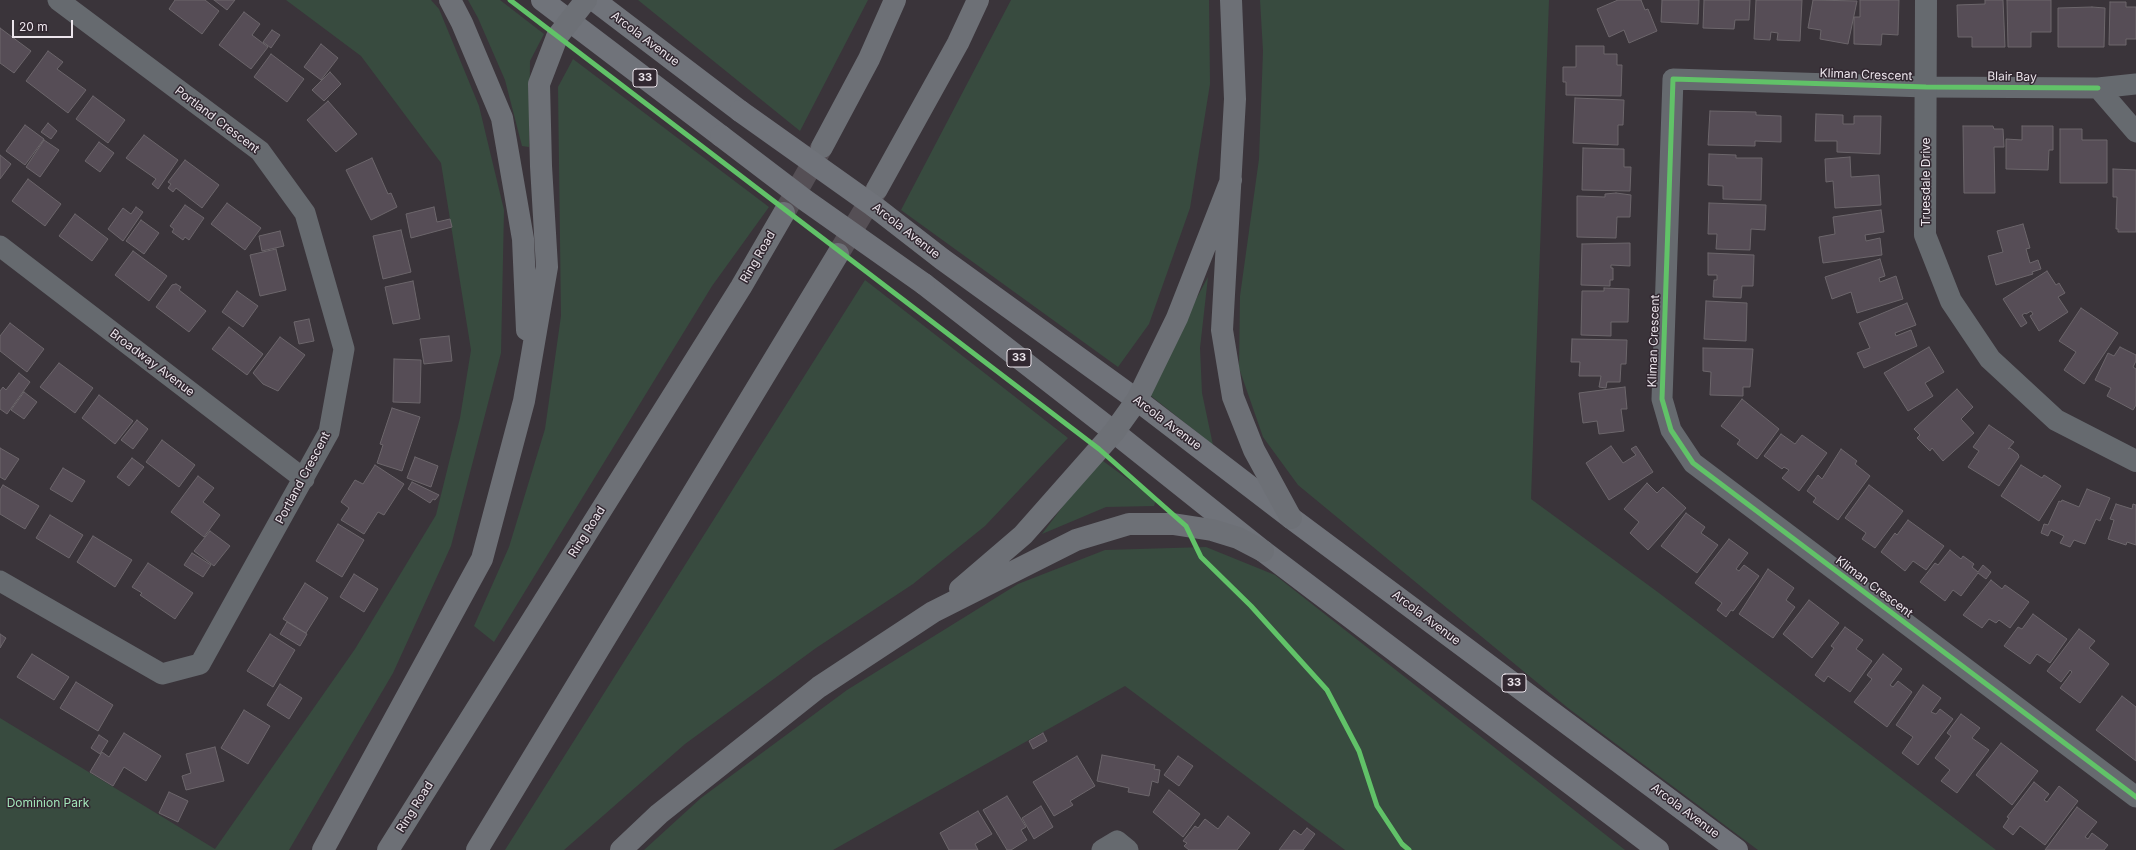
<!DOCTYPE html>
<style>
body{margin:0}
#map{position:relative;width:2136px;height:850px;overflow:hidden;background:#3a343a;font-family:Inter,sans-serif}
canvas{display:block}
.scale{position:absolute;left:12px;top:20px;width:61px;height:18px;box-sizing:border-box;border:2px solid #ece5ec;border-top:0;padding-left:5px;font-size:12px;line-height:14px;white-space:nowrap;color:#ece5ec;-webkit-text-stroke:3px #322831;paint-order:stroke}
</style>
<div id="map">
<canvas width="2136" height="850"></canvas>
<div class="scale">20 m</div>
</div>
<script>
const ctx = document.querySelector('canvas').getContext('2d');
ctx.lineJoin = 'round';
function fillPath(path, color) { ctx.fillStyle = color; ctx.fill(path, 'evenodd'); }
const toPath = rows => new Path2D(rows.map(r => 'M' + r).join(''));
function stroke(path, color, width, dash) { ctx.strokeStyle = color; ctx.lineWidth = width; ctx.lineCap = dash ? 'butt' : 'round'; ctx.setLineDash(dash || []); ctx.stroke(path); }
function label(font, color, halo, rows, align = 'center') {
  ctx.font = font + ' Inter,sans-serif'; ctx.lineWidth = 3; ctx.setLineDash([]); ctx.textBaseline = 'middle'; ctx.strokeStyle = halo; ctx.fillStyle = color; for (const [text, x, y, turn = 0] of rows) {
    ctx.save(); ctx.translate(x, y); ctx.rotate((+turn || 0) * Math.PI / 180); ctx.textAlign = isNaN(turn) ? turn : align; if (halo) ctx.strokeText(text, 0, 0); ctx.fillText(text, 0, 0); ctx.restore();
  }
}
const green = toPath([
 [286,0,431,0,439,9,479,106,504,210,501,353,451,546,393,673,289,850,0,850,0,718,215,849,355,649,436,515,460,418,471,350,441,163,361,56],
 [468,0,500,0,544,34,530,61,529,147,522,146,505,80,478,18],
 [638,0,868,0,800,131],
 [1011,0,1209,0,1210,84,1190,208,1149,324,1118,367,901,210],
 [1260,0,1549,0,1531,499,1659,593,1996,850,1758,850,1568,708,1298,485,1263,437,1239,368,1240,296,1259,159,1263,51],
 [573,59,769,207,712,286,494,642,474,626,509,547,545,429,561,316,558,87],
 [1208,277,1200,348,1202,393,1213,445,1146,392],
 [865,280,1068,438,985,526,913,584,816,648,685,744,564,850,505,850],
 [1099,458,1156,500,1154,506,1106,507,1042,534],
 [1206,547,1275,575,1625,850,1345,850,1125,686,833,850,644,850,701,798,847,690,1018,584,1105,550]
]);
const building = toPath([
 [175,0,205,0,219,11,202,34,169,9,175,0],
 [214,0,235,0,227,10,214,0],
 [1641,0,1645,10,1648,9,1657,31,1629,43,1624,30,1609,37,1597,9,1618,0,1641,0],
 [1662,0,1699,0,1698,24,1661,22,1662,0],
 [1704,0,1750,0,1749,20,1735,20,1734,29,1703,28,1704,0],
 [1756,0,1802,0,1800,41,1777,40,1778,33,1771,32,1770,40,1754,39,1756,0],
 [1813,0,1857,1,1848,44,1820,39,1821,30,1808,28,1813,0],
 [1860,0,1899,0,1898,35,1882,34,1881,45,1854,44,1854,17,1860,17,1860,0],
 [1985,0,2003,0,2005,47,1972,47,1972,37,1958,37,1957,5,1985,4,1985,0],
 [2007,0,2051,0,2051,32,2031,32,2031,47,2008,47,2007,0],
 [2110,2,2126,2,2126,7,2136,7,2136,39,2126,39,2126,45,2109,45,2110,2],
 [2092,7,2105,8,2104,47,2058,47,2058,8,2092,7],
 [244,12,260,24,252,35,268,47,251,69,219,45,244,12],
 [0,28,31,51,14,73,0,63,0,28],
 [272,30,280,35,271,48,263,42,272,30],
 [321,44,338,58,321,80,304,67,321,44],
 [1576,46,1604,46,1604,54,1617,54,1617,65,1622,65,1621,96,1566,95,1566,82,1563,82,1563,67,1576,67,1576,46],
 [48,51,63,62,57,69,86,90,68,113,26,81,48,51],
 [271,54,304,79,287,102,254,77,271,54],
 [330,72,341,84,324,101,312,90,330,72],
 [93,96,125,120,108,143,76,119,93,96],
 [1575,98,1624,100,1623,125,1618,125,1618,145,1573,143,1575,98],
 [328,101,357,134,336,152,307,120,328,101],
 [1710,111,1756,112,1756,115,1781,116,1781,142,1755,141,1755,146,1708,145,1710,111],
 [1816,114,1843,115,1843,124,1854,124,1854,116,1881,116,1880,154,1837,152,1837,141,1815,141,1816,114],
 [48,123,57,131,51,139,41,132,48,123],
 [25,125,44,139,25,165,6,151,25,125],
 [1963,126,1993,126,1994,129,2003,129,2004,147,1994,147,1995,193,1964,193,1963,126],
 [2022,126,2053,126,2053,150,2049,150,2048,170,2006,169,2006,139,2022,140,2022,126],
 [2060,129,2082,129,2082,140,2107,140,2107,183,2060,183,2060,129],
 [144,135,178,160,158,189,152,184,156,179,126,158,144,135],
 [44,140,59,150,40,177,26,167,44,140],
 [99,142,114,153,100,172,85,161,99,142],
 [1583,148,1624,149,1624,167,1631,167,1630,191,1582,190,1583,148],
 [1709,154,1736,155,1736,158,1762,158,1761,200,1723,199,1723,186,1708,185,1709,154],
 [0,155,11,164,0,179,0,155],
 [1850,157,1851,177,1879,175,1881,205,1835,208,1833,181,1826,182,1825,159,1850,157],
 [372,158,388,194,391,193,397,207,371,220,346,170,372,158],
 [185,160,219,185,202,208,176,188,173,192,168,188,171,184,168,182,185,160],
 [2113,169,2136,170,2136,232,2118,232,2118,229,2116,229,2117,197,2113,197,2113,169],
 [28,179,61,204,45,226,12,201,28,179],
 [1616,193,1631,195,1630,217,1617,217,1616,238,1577,237,1577,196,1605,197,1605,194,1616,193],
 [227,203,261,228,245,250,211,224,227,203],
 [1709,203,1766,205,1765,230,1751,229,1750,250,1716,249,1717,234,1708,234,1709,203],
 [185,205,204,218,189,240,185,237,183,240,172,232,174,229,170,226,185,205],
 [136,207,143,212,123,241,108,229,123,208,131,214,136,207],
 [434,207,437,222,450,219,452,227,411,238,406,214,434,207],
 [1881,210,1884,232,1865,235,1866,241,1880,238,1882,255,1823,263,1819,237,1835,234,1833,217,1881,210],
 [75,214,108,239,92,261,59,236,75,214],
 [141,220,159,233,144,254,126,241,141,220],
 [2023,224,2030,248,2026,249,2030,263,2038,260,2041,269,2032,272,2033,274,1996,285,1988,256,2003,252,1997,231,2023,224],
 [401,230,411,272,383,279,373,236,401,230],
 [280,231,284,246,262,251,259,236,280,231],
 [1582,244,1630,243,1630,266,1611,265,1611,268,1613,268,1613,280,1610,280,1610,286,1581,285,1582,244],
 [276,249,286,290,260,296,250,255,276,249],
 [133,251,167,276,149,301,115,275,133,251],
 [1708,253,1754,255,1753,286,1742,286,1741,298,1713,297,1714,280,1717,280,1717,275,1708,275,1708,253],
 [1880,259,1885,276,1879,278,1880,282,1896,276,1903,299,1857,313,1851,292,1832,299,1825,277,1880,259],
 [2047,271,2056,285,2059,283,2065,293,2058,297,2068,312,2039,331,2030,316,2033,314,2031,311,2026,314,2025,313,2022,315,2027,323,2021,327,2003,299,2047,271],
 [413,281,420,319,393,324,385,287,413,281],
 [176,284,181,287,179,290,206,311,189,332,156,307,172,285,176,284],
 [1604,288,1629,289,1628,322,1611,322,1611,336,1581,335,1582,291,1604,291,1604,288],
 [237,291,258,306,243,327,222,312,237,291],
 [1706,301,1747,303,1746,341,1704,339,1706,301],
 [1907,303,1916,325,1895,333,1896,336,1911,330,1917,346,1864,368,1857,353,1870,348,1859,323,1907,303],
 [2081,308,2118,333,2084,384,2064,370,2076,352,2059,341,2081,308],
 [309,319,314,341,299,344,294,322,309,319],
 [10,323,44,349,27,372,0,351,0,336,10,323],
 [229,327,263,354,247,375,212,349,229,327],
 [449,336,452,361,424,364,420,339,449,336],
 [280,337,305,355,278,391,263,384,253,373,280,337],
 [1572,339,1627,340,1626,364,1621,364,1620,382,1607,382,1606,388,1599,387,1601,376,1579,376,1580,362,1571,362,1572,339],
 [1929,347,1944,372,1925,383,1933,396,1908,411,1884,373,1929,347],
 [2120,347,2136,355,2136,361,2133,367,2136,369,2136,405,2133,410,2107,396,2111,388,2095,380,2108,353,2114,356,2120,347],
 [1703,348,1753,349,1750,387,1743,387,1743,396,1710,395,1711,372,1703,371,1703,348],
 [394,359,421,360,420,403,393,402,394,359],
 [59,363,93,388,75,413,40,387,59,363],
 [19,373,30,382,7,414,0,409,0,391,3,387,6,390,19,373],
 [1625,387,1627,409,1621,409,1624,431,1599,434,1597,421,1583,423,1579,393,1625,387],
 [1957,389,1973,407,1961,419,1974,433,1943,461,1932,448,1930,451,1917,438,1920,435,1914,429,1957,389],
 [24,392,37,402,24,419,11,410,24,392],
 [99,395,133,421,115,444,82,418,99,395],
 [1742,399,1779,429,1757,459,1737,444,1740,440,1721,426,1742,399],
 [392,408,420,417,402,471,377,463,383,445,380,444,392,408],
 [137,420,148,429,133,449,121,440,137,420],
 [1989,425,2014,442,2008,449,2010,448,2018,454,2019,457,1999,486,1968,467,1979,451,1973,447,1989,425],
 [1781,434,1795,444,1802,435,1827,453,1799,491,1782,478,1789,470,1784,467,1782,469,1764,456,1781,434],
 [162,440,195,465,179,487,146,462,162,440],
 [1611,446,1623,463,1636,455,1631,449,1636,446,1653,472,1609,500,1586,463,1611,446],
 [0,448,19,459,5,480,0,477,0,448],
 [1841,449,1857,461,1855,464,1870,476,1838,520,1813,502,1816,498,1807,491,1818,475,1822,479,1841,449],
 [415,457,438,466,431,487,407,478,415,457],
 [132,458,144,467,129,486,117,477,132,458],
 [375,465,404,484,384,515,378,512,364,534,341,520,349,508,341,502,355,480,363,484,375,465],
 [2021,465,2042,478,2044,475,2061,486,2039,521,2001,496,2021,465],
 [63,468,85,481,72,502,50,489,63,468],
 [198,476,214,488,203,502,220,515,204,537,171,512,198,476],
 [412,482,439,495,435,500,433,499,430,503,408,489,412,482],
 [1647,483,1657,493,1663,487,1686,508,1648,550,1630,533,1639,522,1624,509,1647,483],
 [3,485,39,506,25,529,0,514,0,490,3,485],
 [1869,485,1903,511,1875,548,1862,539,1866,533,1845,518,1869,485],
 [2087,489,2110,498,2100,521,2096,519,2085,544,2074,540,2070,547,2060,543,2064,536,2051,530,2048,536,2041,533,2044,524,2048,525,2059,501,2061,502,2062,500,2079,507,2087,489],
 [2116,504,2132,509,2133,504,2136,505,2136,545,2127,542,2126,545,2108,539,2114,520,2110,519,2116,504],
 [1686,513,1705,527,1701,533,1718,545,1697,573,1661,546,1686,513],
 [50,515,83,535,69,558,36,538,50,515],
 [1908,520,1944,546,1926,570,1913,561,1905,571,1881,552,1895,533,1897,535,1908,520],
 [338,524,364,540,342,577,316,561,338,524],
 [210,531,230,546,214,566,194,551,210,531],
 [93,536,132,560,115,587,77,562,93,536],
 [1729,539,1748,553,1736,569,1739,571,1744,565,1759,576,1733,611,1731,610,1726,617,1717,610,1722,603,1695,583,1729,539],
 [1950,550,1961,559,1963,556,1974,564,1972,567,1978,572,1983,565,1991,572,1986,579,1978,573,1961,596,1953,590,1945,601,1920,582,1935,563,1938,565,1950,550],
 [192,553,211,565,203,577,184,565,192,553],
 [148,563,193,593,175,619,140,595,142,593,132,587,148,563],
 [1768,569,1794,588,1786,600,1795,607,1773,638,1739,614,1768,569],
 [354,574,378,589,364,612,340,597,354,574],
 [1991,580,2002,589,2005,585,2029,602,2010,628,1999,620,1996,623,1989,619,1982,628,1963,615,1991,580],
 [305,583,328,598,306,633,283,619,305,583],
 [1809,600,1839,623,1812,658,1783,634,1809,600],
 [2033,614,2067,639,2050,663,2037,654,2030,664,2004,646,2018,627,2022,629,2033,614],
 [287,622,307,634,300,646,280,634,287,622],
 [1845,627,1863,640,1856,649,1872,661,1850,692,1828,676,1824,682,1815,675,1834,648,1831,646,1845,627],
 [2079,629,2095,641,2089,648,2109,664,2080,703,2060,688,2072,672,2070,670,2061,682,2047,671,2079,629],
 [0,634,6,638,0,648,0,634],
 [270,634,295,650,273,687,247,671,270,634],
 [32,654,69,677,54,700,17,677,32,654],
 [1883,654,1902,669,1890,685,1893,687,1898,681,1912,692,1887,727,1854,702,1872,679,1867,675,1883,654],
 [76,682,113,705,98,731,60,708,76,682],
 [280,684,302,698,289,719,267,705,280,684],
 [1923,685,1941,698,1931,712,1936,714,1940,709,1953,719,1918,765,1902,753,1913,737,1896,725,1923,685],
 [2122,696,2136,707,2136,761,2096,730,2122,696],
 [244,710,270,726,248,764,221,748,244,710],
 [1961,714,1980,728,1972,738,1989,750,1957,793,1941,781,1950,770,1935,758,1951,736,1947,733,1961,714],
 [124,733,161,756,146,781,124,767,113,786,90,772,102,752,109,757,124,733],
 [1043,733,1047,741,1033,749,1029,741,1043,733],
 [99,735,108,741,100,754,91,748,99,735],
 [2001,743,2038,771,2012,805,1976,775,2001,743],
 [215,747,224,781,186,790,182,776,191,773,186,754,215,747],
 [1102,755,1155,765,1154,769,1160,770,1158,783,1152,781,1149,796,1128,792,1129,788,1097,781,1102,755],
 [1077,756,1095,786,1070,801,1073,805,1054,816,1033,782,1077,756],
 [1178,756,1193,766,1179,786,1164,775,1178,756],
 [2034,782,2049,794,2044,800,2047,802,2059,786,2078,801,2045,845,2020,826,2013,835,2003,827,2009,818,2007,817,2034,782],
 [1169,790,1200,814,1183,837,1153,812,1169,790],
 [169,792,188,801,178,822,159,813,169,792],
 [1007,796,1026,827,1021,830,1027,840,1011,850,1007,850,983,810,1007,796],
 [1041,806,1053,827,1034,839,1022,818,1041,806],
 [2077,807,2097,822,2085,837,2088,839,2092,833,2108,845,2104,850,2045,850,2077,807],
 [978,811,992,834,975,844,978,850,949,850,940,833,978,811],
 [1228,816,1250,833,1237,850,1189,850,1184,846,1187,843,1183,841,1195,826,1198,828,1205,819,1218,829,1228,816],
 [1307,828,1315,834,1303,850,1279,850,1294,830,1301,835,1307,828]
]);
const motorwayTunnel = toPath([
 [784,213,822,147],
 [838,254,877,189]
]);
const minor = toPath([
 [2136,84,2098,88,2136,132],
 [2098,88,1926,87,1673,79,1662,399,1671,430,1693,463,2136,797],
 [0,246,304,479],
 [0,581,162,674,200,664,329,432,344,349,305,213,260,151,58,0],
 [1102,850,1117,841,1128,850]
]);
const tertiary = toPath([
 [1926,0,1925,235,1951,301,1990,359,2056,420,2136,461]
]);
const primary = toPath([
 [542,0,721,136],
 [594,0,740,111],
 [875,207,942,259,1137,400,1291,518,1737,850],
 [924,284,1114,432,1263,551,1658,850]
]);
const motorway = toPath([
 [450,0,462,23,502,118,523,239,527,330],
 [1231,0,1235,99,1222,330,1233,397,1254,450,1291,518],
 [822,147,869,59,895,0],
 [877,189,958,43,978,0],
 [960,589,1023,535,1114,432,1137,400,1177,318,1231,180],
 [323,850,482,559,524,401,547,267,541,166,539,84,557,37,586,0],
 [388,850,741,287,784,213],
 [477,850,838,254],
 [621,850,659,814,819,687,933,612,1076,540,1129,524,1173,524,1212,530,1238,538,1263,551]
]);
const primaryBridge = toPath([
 [740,111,875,207],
 [721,136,805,200,924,284]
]);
const cycleway = toPath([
 [510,0,1099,449,1186,526,1201,557,1251,606,1327,690,1359,751,1377,806,1402,844,1409,850],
 [2098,88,1926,87,1673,79,1662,399,1671,430,1693,463,2136,797]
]);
const shields = [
 [645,78,24],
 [1019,358,24],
 [1514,683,24]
];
const shieldNames = [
 ["33",645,78],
 ["33",1019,358],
 ["33",1514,683]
];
const streetNames = [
 ["Arcola Avenue",645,39,37],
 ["Kliman Crescent",1866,75,2],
 ["Blair Bay",2012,77,1],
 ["Portland Crescent",217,120,37],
 ["Truesdale Drive",1926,182,-90],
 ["Arcola Avenue",906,231,38],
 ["Ring Road",758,257,-60],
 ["Kliman Crescent",1654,341,-88],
 ["Broadway Avenue",152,363,37],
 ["Arcola Avenue",1167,423,37],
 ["Portland Crescent",303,478,-62],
 ["Ring Road",587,532,-58],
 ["Kliman Crescent",1874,587,37],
 ["Arcola Avenue",1426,618,37],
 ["Ring Road",415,807,-58],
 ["Arcola Avenue",1685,811,37]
];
const parkNames = [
 ["Dominion Park",48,803]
];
fillPath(green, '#384b3f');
fillPath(building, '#564d56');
stroke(building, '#6c666b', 1);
stroke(motorwayTunnel, '#554f55', 22, [22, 11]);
stroke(minor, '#666a6f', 21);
stroke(tertiary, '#666a6f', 22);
stroke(primary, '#70737a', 22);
stroke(motorway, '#6d7076', 22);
stroke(primaryBridge, '#70737a', 22);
stroke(cycleway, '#61c268', 5);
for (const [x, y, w] of shields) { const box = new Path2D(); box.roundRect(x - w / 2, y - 9, w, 18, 3); ctx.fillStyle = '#322831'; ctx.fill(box); stroke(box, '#ece5ec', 1); }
label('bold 11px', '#ece5ec', null, shieldNames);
label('12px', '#ece5ec', '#322831', streetNames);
label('12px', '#a2e5b9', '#322831', parkNames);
</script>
